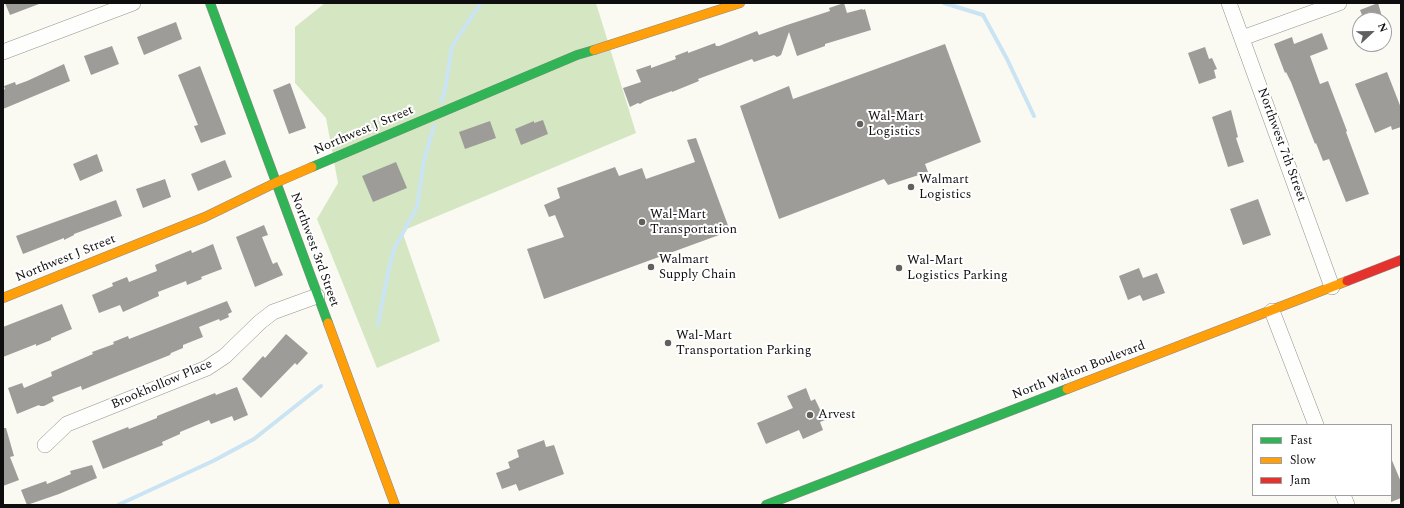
<!DOCTYPE html>
<style>
body{margin:0}
#map{position:relative;width:1404px;height:508px;overflow:hidden;background:#faf9f2;font-family:Spectral,serif}
canvas{display:block}
.frame{position:absolute;inset:0;border:4px solid #0e0e0e;pointer-events:none}
.legend{position:absolute;left:1252px;top:424px;width:140px;height:72px;box-sizing:border-box;background:#fff;border:1px solid #9f9f9f;margin:0;padding:5px 7px;list-style:none;font-size:12px;color:#0e0e0e}
.legend li{display:flex;align-items:center;gap:8px;height:20px}
.legend b{width:20px;border:1px solid #9f9f9f}
.north{position:absolute;left:1352px;top:12px;width:40px;height:40px;box-sizing:border-box;background:#fff;border:1px solid #9f9f9f;border-radius:50%;rotate:68deg;font-size:11px;font-weight:700;line-height:16px;text-align:center;color:#0e0e0e}
.north::after{content:'';display:block;margin:auto;width:14px;height:18px;background:#61605e;clip-path:polygon(50% 0,100% 100%,50% 72%,0 100%)}
</style>
<div id="map">
<canvas width="1404" height="508"></canvas>
<div class="frame"></div>
<ul class="legend">
<li><b style="height:5px;background:#30b455"></b>Fast</li>
<li><b style="height:5px;background:#ff9f0a"></b>Slow</li>
<li><b style="height:5px;background:#e5322d"></b>Jam</li>
</ul>
<div class="north">N</div>
</div>
<script>
const ctx = document.querySelector('canvas').getContext('2d');
ctx.lineJoin = 'round';
function fillPath(path, color) { ctx.fillStyle = color; ctx.fill(path, 'evenodd'); }
const toPath = rows => new Path2D(rows.map(r => 'M' + r).join(''));
function stroke(path, color, width, dash) { ctx.strokeStyle = color; ctx.lineWidth = width; ctx.lineCap = dash ? 'butt' : 'round'; ctx.setLineDash(dash || []); ctx.stroke(path); }
function label(font, color, halo, rows, align = 'center') {
  ctx.font = font + ' Spectral,serif'; ctx.lineWidth = 4; ctx.setLineDash([]); ctx.textBaseline = 'middle'; ctx.strokeStyle = halo; ctx.fillStyle = color; for (const [text, x, y, turn = 0] of rows) {
    ctx.save(); ctx.translate(x, y); ctx.rotate((+turn || 0) * Math.PI / 180); ctx.textAlign = isNaN(turn) ? turn : align; if (halo) ctx.strokeText(text, 0, 0); ctx.fillText(text, 0, 0); ctx.restore();
  }
}
const forest = toPath([
 [325,3,596,3,636,133,402,231,440,341,377,368,317,219,338,183,326,118,295,83,295,27]
]);
const stream = toPath([
 [944,3,983,15,1007,59,1034,116],
 [441,102,445,90,452,46,481,3],
 [378,324,388,273,394,249,417,207,424,160,434,126],
 [118,505,213,461,254,439,321,386]
]);
const building = toPath([
 [5,3,39,3,39,4,10,15],
 [844,3,847,13,862,9,863,10,865,9,871,30,825,44,825,46,797,56,789,32,781,55,777,57,774,55,754,62,752,59,698,79,699,81,672,92,672,91,645,101,640,104,638,103,630,107,623,88,641,82,636,70,651,65,651,68,676,59,675,56,688,51,688,53,715,43,716,46,719,46,757,31,759,35,787,25,830,11,829,8],
 [1378,3,1383,20,1364,20,1360,10],
 [176,22,182,39,144,55,137,37],
 [1322,33,1328,49,1310,56,1320,84,1328,81,1347,131,1346,132,1369,194,1346,202,1329,159,1323,161,1316,143,1315,144,1291,82,1286,72,1285,73,1274,44,1292,37,1294,44],
 [945,44,981,142,925,164,928,172,888,185,884,179,779,219,740,106,789,86,793,99],
 [112,46,119,64,91,75,84,56],
 [1205,47,1209,59,1212,58,1217,69,1214,70,1216,78,1199,84,1188,53],
 [64,64,70,81,3,109,3,90,5,89,4,86,15,82,16,85,27,81],
 [200,66,226,134,201,143,194,126,198,125,178,75],
 [1387,72,1401,108,1401,127,1392,130,1391,126,1375,133,1355,84],
 [290,83,306,128,289,134,273,90],
 [1231,110,1238,137,1236,138,1244,162,1228,167,1212,117],
 [543,120,548,134,521,145,515,129,534,121,534,123],
 [490,121,496,138,465,149,459,132],
 [696,138,730,231,544,299,527,249,564,237,555,215,549,217,544,205,560,198,557,188,615,167,619,176,642,168,646,179,695,162,687,140],
 [97,154,103,171,80,181,73,164],
 [225,160,232,177,198,191,191,174],
 [396,162,407,188,373,202,362,176],
 [165,179,171,197,143,208,136,189],
 [1258,199,1271,235,1243,245,1230,209],
 [116,200,122,216,74,234,74,235,64,240,64,238,23,254,16,236],
 [264,225,268,235,262,237,272,262,273,264,277,262,283,275,255,287,236,237],
 [213,244,222,269,201,277,202,279,187,285,186,281,158,292,159,296,123,312,120,305,99,313,92,295,113,286,112,283,127,277,129,282,157,271,155,265,191,250,192,253],
 [1139,268,1143,278,1157,273,1165,293,1143,301,1140,295,1128,300,1119,276],
 [227,301,232,312,228,314,229,317,220,321,219,319,199,327,203,337,183,345,183,348,171,353,170,355,82,390,81,386,52,397,54,401,44,406,40,406,39,405,17,414,8,388,22,383,24,388,52,376,51,372,93,354,92,352,114,344,113,342,128,336,129,339],
 [62,304,72,329,51,338,51,340,36,346,36,344,3,357,3,327],
 [286,334,308,353,297,365,295,363,261,398,242,379,263,356,265,358],
 [237,387,248,415,234,421,232,416,211,424,209,420,180,432,180,434,162,442,163,445,103,469,92,441,128,427,129,429,157,418,157,416,215,393,216,395],
 [806,388,811,401,815,399,825,420,820,422,823,430,803,439,799,430,766,444,757,423,793,408,787,396],
 [3,428,6,428,14,456,10,457,19,480,3,486],
 [544,440,546,447,554,445,564,474,519,491,516,484,502,489,496,473,510,468,508,462,519,457,517,450],
 [1391,458,1401,482,1401,498,1391,502],
 [92,465,97,478,59,494,27,505,21,490,46,481,47,484,71,474,70,471]
]);
const street = toPath([
 [1229,3,1332,287],
 [1242,38,1339,3],
 [3,52,133,3],
 [1272,311,1316,425],
 [45,445,67,424,207,368,225,356,260,322,273,312,317,296],
 [1343,495,1347,505]
]);
const fast = toPath([
 [210,3,328,323],
 [312,167,577,55,594,50],
 [766,505,1067,389]
]);
const slow = toPath([
 [594,50,740,3],
 [3,298,205,217,275,183,312,167],
 [328,323,395,505],
 [1067,389,1347,281]
]);
const jam = toPath([
 [1347,281,1401,260]
]);
const markers = [
 [860,124,4,"#61605e"],
 [911,187,4,"#61605e"],
 [642,222,4,"#61605e"],
 [651,267,4,"#61605e"],
 [899,268,4,"#61605e"],
 [668,343,4,"#61605e"],
 [810,415,4,"#61605e"]
];
const poiNames = [
 ["Wal-Mart",868,117],
 ["Logistics",868,132],
 ["Walmart",919,180],
 ["Logistics",919,195],
 ["Wal-Mart",650,215],
 ["Transportation",650,230],
 ["Walmart",659,260],
 ["Supply Chain",659,275],
 ["Wal-Mart",907,261],
 ["Logistics Parking",907,276],
 ["Wal-Mart",676,336],
 ["Transportation Parking",676,351],
 ["Arvest",818,415]
];
const streetNames = [
 ["Northwest J Street",364,131,-23],
 ["Northwest 7th Street",1281,145,70],
 ["Northwest 3rd Street",314,250,70],
 ["Northwest J Street",66,259,-22],
 ["North Walton Boulevard",1079,371,-21],
 ["Brookhollow Place",162,385,-23]
];
fillPath(forest, '#d4e7c2');
stroke(stream, '#cae4f3', 4);
fillPath(building, '#9e9c98');
stroke(street, '#949491', 16);
stroke(fast, '#8b8a87', 10);
stroke(slow, '#8b8a87', 10);
stroke(jam, '#8b8a87', 10);
stroke(street, '#fefefd', 15);
stroke(fast, '#30b455', 9);
stroke(slow, '#ff9f0a', 9);
stroke(jam, '#e5322d', 9);
for (const [x, y, r, color] of markers) { const dot = new Path2D(); dot.arc(x, y, r, 0, 2 * Math.PI); ctx.fillStyle = color; ctx.fill(dot); stroke(dot, '#fff', 1.5); }
label('13px', '#0e0e0e', '#fff', poiNames, 'left');
label('13px', '#0e0e0e', '#fff', streetNames);
</script>
